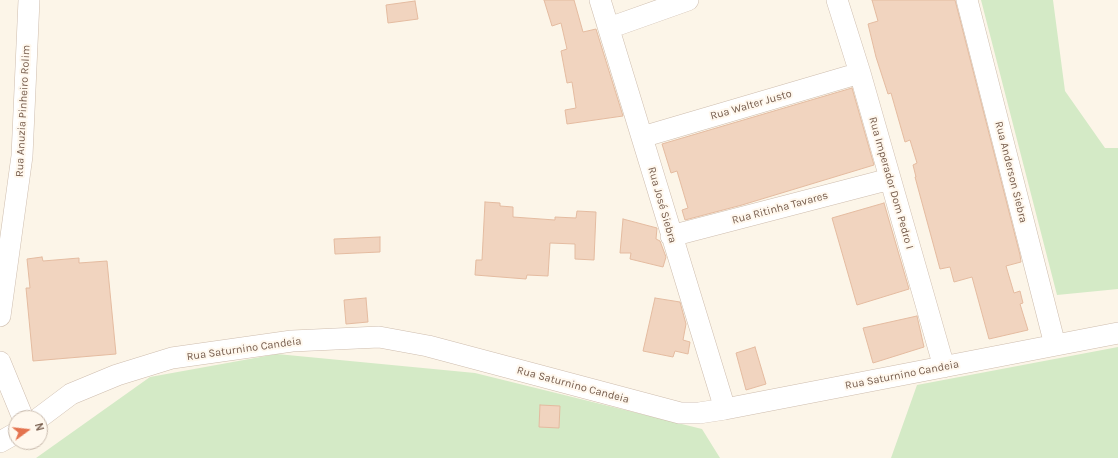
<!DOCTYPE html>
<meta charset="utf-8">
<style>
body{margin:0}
#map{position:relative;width:1118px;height:458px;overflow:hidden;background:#fcf5e8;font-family:Karla,sans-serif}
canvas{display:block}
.north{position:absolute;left:8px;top:410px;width:40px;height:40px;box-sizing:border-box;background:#fff8ee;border:1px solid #c8baad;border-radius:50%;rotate:75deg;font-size:11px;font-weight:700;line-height:16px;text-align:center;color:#765c4c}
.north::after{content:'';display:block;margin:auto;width:14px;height:18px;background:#e4734f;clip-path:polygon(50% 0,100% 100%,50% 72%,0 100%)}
</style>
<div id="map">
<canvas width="1118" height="458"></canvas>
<div class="north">N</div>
</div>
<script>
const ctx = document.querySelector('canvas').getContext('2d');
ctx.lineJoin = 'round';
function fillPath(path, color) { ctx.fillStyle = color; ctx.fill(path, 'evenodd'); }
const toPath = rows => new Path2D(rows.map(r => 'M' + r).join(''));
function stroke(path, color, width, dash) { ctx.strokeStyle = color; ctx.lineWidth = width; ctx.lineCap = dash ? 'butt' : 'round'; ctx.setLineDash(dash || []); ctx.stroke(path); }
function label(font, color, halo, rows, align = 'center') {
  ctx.font = font + ' Karla,sans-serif'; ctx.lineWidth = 4; ctx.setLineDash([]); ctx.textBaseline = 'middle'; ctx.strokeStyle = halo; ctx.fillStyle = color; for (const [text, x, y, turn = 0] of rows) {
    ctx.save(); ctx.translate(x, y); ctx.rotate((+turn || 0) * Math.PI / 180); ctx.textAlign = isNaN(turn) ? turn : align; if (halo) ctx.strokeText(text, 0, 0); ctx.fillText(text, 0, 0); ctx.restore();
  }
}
const green = toPath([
 [981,0,1053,0,1065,91,1105,148,1118,148,1118,289,1057,295],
 [1118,347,1118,458,891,458,917,385],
 [277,354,475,373,702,429,720,458,36,458,150,377]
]);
const building = toPath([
 [544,0,574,0,583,32,596,29,623,116,567,124,565,110,576,108,572,82,567,83,561,51,567,49,561,23,552,26,544,0],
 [872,0,955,0,1020,255,1021,262,1006,266,1014,293,1020,291,1023,303,1020,304,1028,330,989,339,972,277,954,282,950,267,940,269,915,177,916,177,913,165,917,163,910,140,905,142,891,93,888,94,876,57,868,24,878,21,872,0],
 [415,1,418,19,388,23,386,5,415,1],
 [852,88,874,165,742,205,685,220,682,210,688,208,677,171,671,173,662,144,852,88],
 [485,202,500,203,500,206,513,207,513,217,555,220,555,217,576,218,577,211,596,212,594,260,575,259,575,244,550,243,548,276,527,275,526,279,475,275,476,260,482,260,485,202],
 [884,203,909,289,857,305,832,218,884,203],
 [623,219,657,228,656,239,660,241,666,257,663,267,630,259,631,253,620,253,623,219],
 [380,237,380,252,335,254,334,239,380,237],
 [42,257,43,261,79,258,79,263,107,261,116,354,33,361,26,288,30,288,27,259,42,257],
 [366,298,368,322,346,324,344,300,366,298],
 [655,298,680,302,686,324,683,340,690,342,688,354,675,351,673,357,643,351,655,298],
 [917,316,924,347,873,363,863,328,917,316],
 [755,347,766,384,746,390,736,353,755,347],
 [540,405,560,406,559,428,539,427,540,405]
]);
const minor = toPath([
 [600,0,725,409],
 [837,0,860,73,944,367],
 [967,0,1055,345],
 [609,28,688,0],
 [642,137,860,73],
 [671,236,890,179],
 [0,316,22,156,29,0],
 [0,362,23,418],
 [39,418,71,394,117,375,172,358,292,341,379,337,428,346,680,413,699,413,725,409,1118,333],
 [0,442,16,433]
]);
const streetNames = [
 ["Rua Walter Justo",751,105,-16],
 ["Rua Anuzia Pinheiro Rolim",23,111,-87],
 ["Rua Anderson Siebra",1011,172,76],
 ["Rua Imperador Dom Pedro I",891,183,74],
 ["Rua José Siebra",662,205,74],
 ["Rua Ritinha Tavares",780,208,-15],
 ["Rua Saturnino Candeia",244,349,-8],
 ["Rua Saturnino Candeia",902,375,-11],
 ["Rua Saturnino Candeia",573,385,15]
];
fillPath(green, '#d4eac6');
fillPath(building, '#f1d4bf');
stroke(building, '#e4bba0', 1);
stroke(minor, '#cebdae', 22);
stroke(minor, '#fff', 21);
label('11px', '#765c4c', '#fff8ee', streetNames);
</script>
